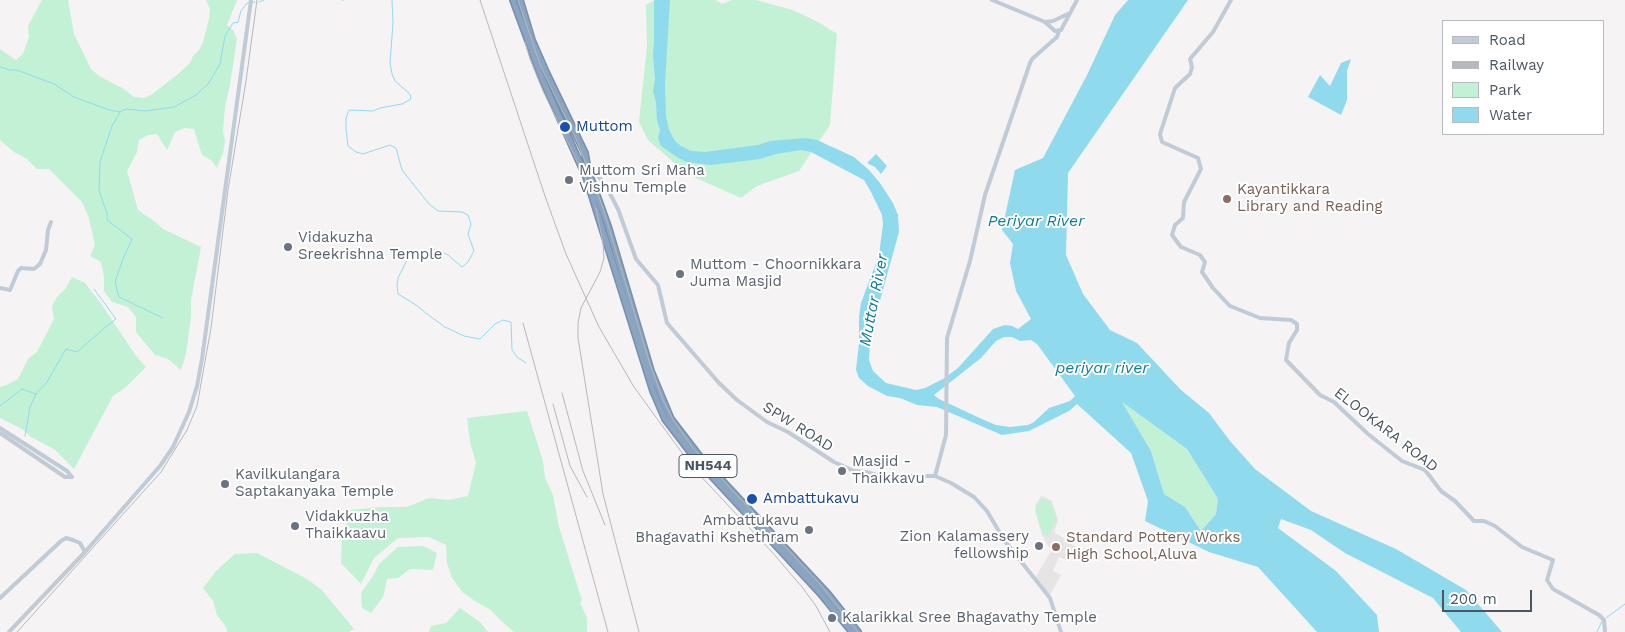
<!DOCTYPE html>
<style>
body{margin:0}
#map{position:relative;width:1625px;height:632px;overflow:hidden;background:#f5f3f3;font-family:"Work Sans",sans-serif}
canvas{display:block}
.legend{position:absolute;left:1442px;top:20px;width:162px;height:115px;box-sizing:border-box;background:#fff;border:1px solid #b7bbc0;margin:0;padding:6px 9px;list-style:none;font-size:15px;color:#4a5661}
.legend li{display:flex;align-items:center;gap:10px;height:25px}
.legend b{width:25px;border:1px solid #b7bbc0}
.scale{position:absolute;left:1442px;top:590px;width:90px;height:22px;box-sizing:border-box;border:2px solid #4a5661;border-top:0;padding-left:6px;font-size:15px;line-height:18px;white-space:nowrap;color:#4a5661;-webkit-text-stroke:4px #fff;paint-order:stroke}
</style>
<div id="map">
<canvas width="1625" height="632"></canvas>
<ul class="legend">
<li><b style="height:6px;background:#c1cbd6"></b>Road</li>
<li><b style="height:6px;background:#b5b8bd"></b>Railway</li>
<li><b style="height:14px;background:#c3f1d5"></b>Park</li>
<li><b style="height:14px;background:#90daee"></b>Water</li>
</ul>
<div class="scale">200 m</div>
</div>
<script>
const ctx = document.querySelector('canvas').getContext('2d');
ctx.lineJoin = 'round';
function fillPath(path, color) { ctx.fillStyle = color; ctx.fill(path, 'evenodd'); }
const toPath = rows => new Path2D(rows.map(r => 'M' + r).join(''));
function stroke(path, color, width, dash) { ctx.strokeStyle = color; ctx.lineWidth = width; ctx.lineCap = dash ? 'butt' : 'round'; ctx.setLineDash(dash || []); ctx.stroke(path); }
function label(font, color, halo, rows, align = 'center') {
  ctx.font = font + ' "Work Sans",sans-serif'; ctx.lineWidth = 4; ctx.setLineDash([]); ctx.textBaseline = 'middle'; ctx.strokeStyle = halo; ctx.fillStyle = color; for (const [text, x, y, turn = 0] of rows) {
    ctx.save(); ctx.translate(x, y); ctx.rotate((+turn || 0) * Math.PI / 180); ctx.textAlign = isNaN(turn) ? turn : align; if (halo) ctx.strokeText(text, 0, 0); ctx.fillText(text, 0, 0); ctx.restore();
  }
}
const education = toPath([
 [1041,496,1045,497,1052,501,1058,520,1054,532,1065,539,1063,545,1065,541,1075,546,1069,561,1059,557,1061,552,1053,571,1061,575,1050,595,1035,578,1051,551,1042,535,1035,511,1036,504]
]);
const green = toPath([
 [42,0,68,0,74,34,91,69,99,76,124,89,134,97,144,98,151,95,177,75,190,63,193,56,199,50,203,42,209,19,210,9,206,0,237,0,227,25,233,30,237,39,230,85,225,107,223,131,225,141,223,153,217,168,211,160,202,155,194,129,185,128,175,132,167,150,157,134,148,135,139,140,137,152,127,171,138,210,154,221,163,229,201,247,191,300,191,316,186,354,181,370,168,359,155,355,136,332,136,317,128,307,112,302,104,291,104,277,101,262,90,256,95,245,89,218,82,202,49,169,37,169,27,159,14,152,0,140,0,49,16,60,23,54,29,37,28,26],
 [655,0,716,0,722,4,732,0,756,0,793,10,818,22,837,34,830,125,799,171,757,186,741,198,687,174,648,140,639,122,647,47,646,5],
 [72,277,85,283,102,305,136,356,146,367,126,387,113,396,74,469,54,449,31,437,22,429,0,418,0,387,6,385,18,379,28,359,37,352,54,319,52,306,57,297,66,288],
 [1121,401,1187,449,1218,499,1216,514,1201,531,1185,507,1164,494,1151,451],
 [527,411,543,461,545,478,553,495,559,527,579,591,582,600,580,603,587,618,587,632,514,632,500,620,491,610,475,601,462,592,452,578,447,563,446,545,429,537,398,538,374,558,361,584,341,563,342,537,351,510,380,507,407,507,429,498,448,500,468,496,476,463,470,442,467,418],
 [1042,498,1051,502,1057,520,1048,536,1043,534,1036,513,1036,507],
 [423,546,437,553,433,570,410,569,398,578,387,579,383,597,371,613,362,608,361,593,373,576,379,564,398,547],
 [257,553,305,578,321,589,354,629,349,632,227,632,226,627,217,615,213,601,203,588,216,571,235,554],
 [460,608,480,622,488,632,429,632,431,626,446,623]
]);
const water = toPath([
 [654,0,670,0,665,83,666,116,669,130,675,141,681,146,691,151,705,152,758,145,770,141,806,138,817,140,854,157,869,170,880,183,893,203,898,215,899,232,876,315,870,344,869,360,873,371,886,383,916,390,925,388,943,379,958,368,993,329,1005,325,1012,326,1018,329,1031,319,1016,291,1010,263,1013,244,1002,230,1015,170,1043,158,1087,75,1115,15,1128,0,1188,0,1068,173,1066,255,1083,294,1110,330,1137,343,1181,390,1209,413,1230,441,1255,469,1311,511,1396,549,1466,590,1502,632,1461,632,1433,598,1345,553,1311,530,1281,519,1278,528,1336,571,1377,615,1379,632,1317,632,1258,567,1209,552,1145,521,1148,501,1131,453,1077,404,1069,411,1029,431,1002,435,937,407,917,405,900,398,887,396,868,386,859,378,856,370,859,343,859,316,861,303,879,255,883,224,882,215,871,192,864,180,811,152,801,150,776,154,760,159,711,165,686,162,677,157,661,146,658,138,660,130,657,121,656,102,653,91,655,79,653,55,654,40],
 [1004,337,1012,337,1020,341,1031,340,1037,344,1075,396,1070,401,1049,408,1034,422,1028,425,1010,427,996,425,984,420,939,399,934,395,981,358,996,341],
 [1122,402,1187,449,1218,499,1216,514,1201,531,1185,507,1164,494,1151,451],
 [1351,59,1347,71,1347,100,1341,115,1308,97,1320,75,1330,86,1341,63],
 [876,154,887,166,881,174,875,167,867,163]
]);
const stream = toPath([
 [342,0,344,0],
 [392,0,393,23,390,63,392,74,395,81,410,94,411,99,402,104,380,108,373,111,349,110,346,118,346,129,348,146,356,152,363,154,390,145,396,148,402,170,429,204,438,211,462,212,468,215,471,224,468,234,474,251,468,262,462,267,448,255,440,251,431,249,414,254,406,262,398,278,397,285,398,294,416,305,427,314,445,327,464,336,480,339,495,324,503,320,511,322,512,350,517,357,526,363],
 [259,2,264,0],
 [0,67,10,70,17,70,54,84,74,97,109,110,120,112],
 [163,318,119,297,115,282,123,259,132,239,107,220,107,213,99,191,100,162,112,126,120,112,126,109,146,111,174,107,196,95,208,84,220,64,225,36,233,23,238,22,241,11,247,3,255,2],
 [0,406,22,389,36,394],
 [25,436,30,407,36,394,47,382,66,349,77,352,108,325,116,319,94,289],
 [1606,618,1625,604],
 [1597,632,1602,621]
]);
const secondary = toPath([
 [992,0,1045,22,1053,21,1070,13],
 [1231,0,1213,32,1190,59,1192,67,1190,74,1175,88,1160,134,1162,142,1198,158,1201,169,1184,202,1183,218,1175,225,1172,235,1181,247,1200,255,1205,262,1202,272,1213,288,1230,306,1260,318,1291,320,1297,324,1297,330,1289,343,1286,360,1320,395,1334,402,1368,434,1402,461,1425,470,1441,491,1455,501,1474,521,1484,521,1495,526,1522,547,1553,560,1547,580,1553,589,1599,615,1604,620,1605,632],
 [1045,22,1055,31,1061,30,1077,0],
 [588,170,595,172,606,186,618,209,636,259,658,285,667,323,719,383,737,400,767,422,788,432,834,462,854,471,866,472,891,479,906,476,935,476,951,483,974,497,987,511,1004,540,1050,598,1061,632],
 [0,288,10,290,18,271,21,268,34,269,40,264,46,250,48,230,51,222],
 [0,428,67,471,72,477],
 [0,433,65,477,72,477],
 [935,476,946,435,947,338,970,261,985,195,1030,63,1032,59,1057,37,1059,31],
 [0,598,61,541,66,538,73,540,80,543,85,552],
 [9,632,85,552,160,466,173,447,189,412,197,386,202,359,251,0]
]);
const highway = toPath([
 [513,0,541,76,586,177,653,391,665,419,694,457,820,593,852,632],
 [520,0,532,40,546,72,585,153,588,170,608,226,651,371,671,419,701,458,828,594,858,632]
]);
const rail = toPath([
 [480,0,546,199,566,254,599,327,634,387,693,468,772,552,802,587,816,606,830,632],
 [518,0,541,67,577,141,591,176,603,208,649,361,663,400,674,421,693,448,820,584,858,632],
 [525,42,530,59,543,91,589,186],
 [596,208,603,243,604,258,600,272,581,308,578,323,578,338,603,494,639,632],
 [523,323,608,632],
 [562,393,583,471,605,525],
 [553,404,570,466,587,497],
 [17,632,161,472,187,430,197,406,211,328,228,190,246,81,257,0]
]);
const markers = [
 [565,127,6,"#1a4fb4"],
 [569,180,5,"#6b7280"],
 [1227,199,5,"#8d6e63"],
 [288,247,5,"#6b7280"],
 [680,274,5,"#6b7280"],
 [842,471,5,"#6b7280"],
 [225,484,5,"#6b7280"],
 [752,499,6,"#1a4fb4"],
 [295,526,5,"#6b7280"],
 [809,530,5,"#6b7280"],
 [1039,546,5,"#6b7280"],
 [1056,547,5,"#8d6e63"],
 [832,618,5,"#6b7280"]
];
const shields = [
 [708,466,58]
];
const shieldNames = [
 ["NH544",708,466]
];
const transitNames = [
 ["Muttom",576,127],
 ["Ambattukavu",763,499]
];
const worshipNames = [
 ["Muttom Sri Maha",579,171],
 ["Vishnu Temple",579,188],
 ["Vidakuzha",298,238],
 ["Sreekrishna Temple",298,255],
 ["Muttom - Choornikkara",690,265],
 ["Juma Masjid",690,282],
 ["Masjid -",852,462],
 ["Thaikkavu",852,479],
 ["Kavilkulangara",235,475],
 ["Saptakanyaka Temple",235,492],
 ["Vidakkuzha",305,517],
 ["Thaikkaavu",305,534],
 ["Ambattukavu",799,521,"right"],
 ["Bhagavathi Kshethram",799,538,"right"],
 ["Zion Kalamassery",1029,537,"right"],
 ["fellowship",1029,554,"right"],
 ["Kalarikkal Sree Bhagavathy Temple",842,618]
];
const educationNames = [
 ["Kayantikkara",1237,190],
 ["Library and Reading",1237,207],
 ["Standard Pottery Works",1066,538],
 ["High School,Aluva",1066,555]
];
const streetNames = [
 ["SPW ROAD",798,427,32],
 ["ELOOKARA ROAD",1386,430,38]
];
const waterNames = [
 ["Periyar River",1036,221],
 ["Muttar River",874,300,-79],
 ["periyar river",1102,368]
];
fillPath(education, '#e6e4e5');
fillPath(green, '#c3f1d5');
fillPath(water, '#90daee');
stroke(stream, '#90daee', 1);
stroke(highway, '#7690ad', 8);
stroke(secondary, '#c1cbd6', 4);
stroke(highway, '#8ba5c1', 5);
stroke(rail, '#b5b8bd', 1);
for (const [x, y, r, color] of markers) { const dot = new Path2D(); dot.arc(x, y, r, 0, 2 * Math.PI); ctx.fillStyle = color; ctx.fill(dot); stroke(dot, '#fff', 2); }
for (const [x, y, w] of shields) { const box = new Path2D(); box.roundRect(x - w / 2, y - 11.5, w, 23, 4); ctx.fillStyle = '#fff'; ctx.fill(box); stroke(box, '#4a5661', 1); }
label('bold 14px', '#4a5661', null, shieldNames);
label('15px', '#164399', '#fff', transitNames, 'left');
label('15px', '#5b616d', '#fff', worshipNames, 'left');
label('15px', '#785e54', '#fff', educationNames, 'left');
label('15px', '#4a5661', '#fff', streetNames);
label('italic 16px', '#0c7c9b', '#fff', waterNames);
</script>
